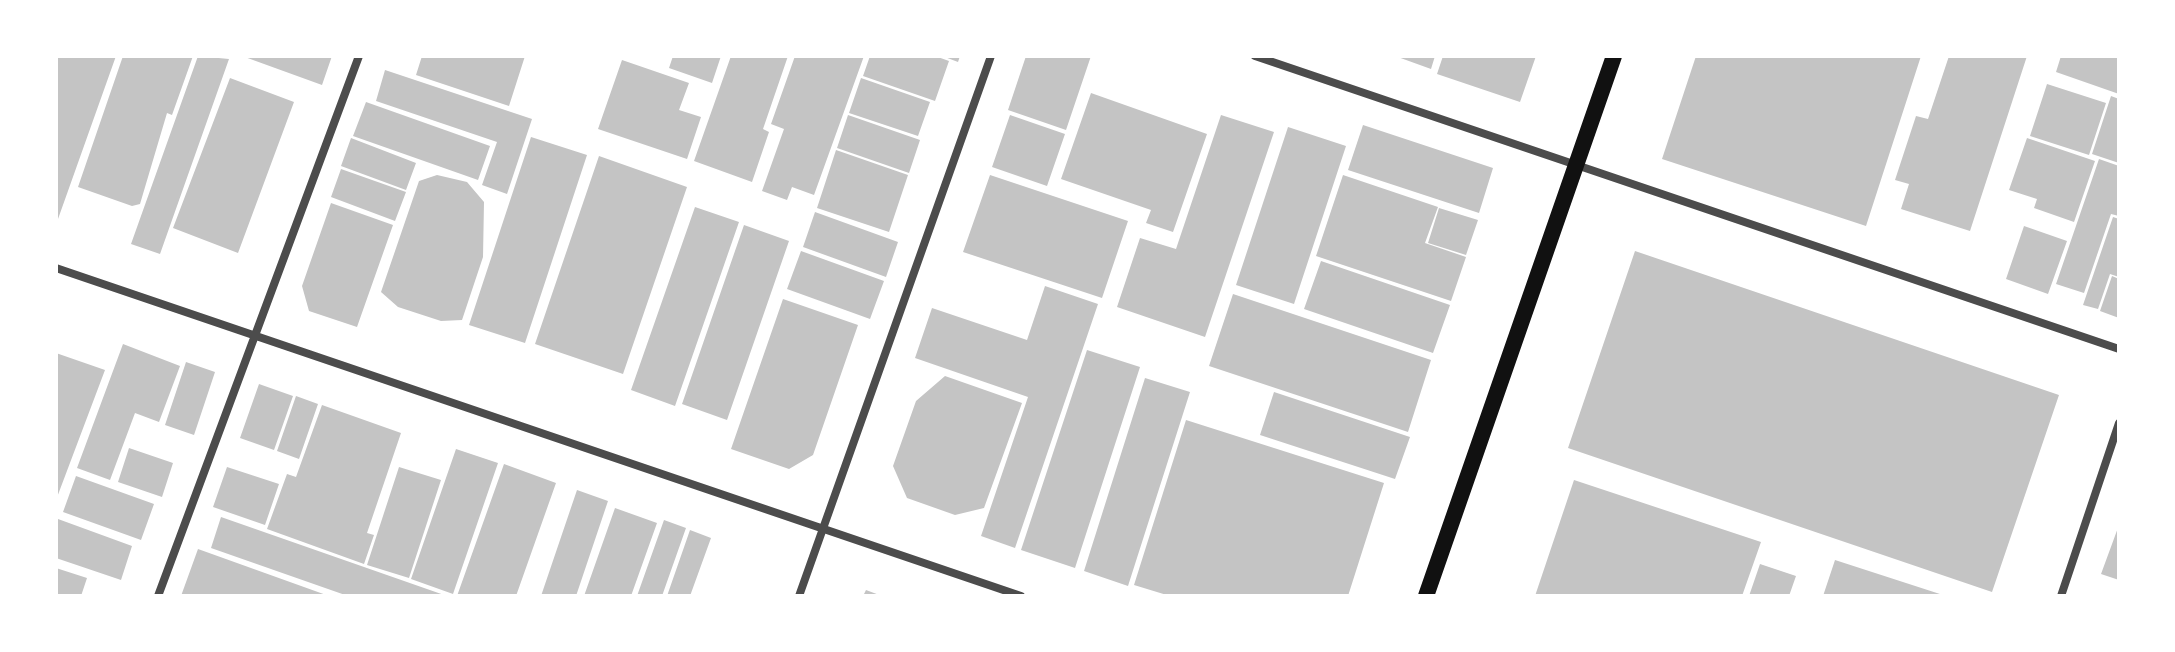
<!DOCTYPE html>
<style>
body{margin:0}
#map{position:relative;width:2175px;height:652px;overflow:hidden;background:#fff;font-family:Raleway,sans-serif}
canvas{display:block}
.frame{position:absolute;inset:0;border:58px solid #fff;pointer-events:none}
</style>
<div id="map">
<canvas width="2175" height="652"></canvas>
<div class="frame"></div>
</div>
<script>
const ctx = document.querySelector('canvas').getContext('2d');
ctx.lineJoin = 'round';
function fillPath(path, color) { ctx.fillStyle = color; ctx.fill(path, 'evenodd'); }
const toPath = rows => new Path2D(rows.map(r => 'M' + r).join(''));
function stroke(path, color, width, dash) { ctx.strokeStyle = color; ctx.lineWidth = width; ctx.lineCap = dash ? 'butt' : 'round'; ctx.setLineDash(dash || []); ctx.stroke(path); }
const building = toPath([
 [56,56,116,56,58,219,56,218],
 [123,56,193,56,172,115,167,113,140,204,132,206,78,187],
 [198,56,229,59,160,254,131,244],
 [242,56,332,56,322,85],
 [422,56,525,56,509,106,416,75],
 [673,56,721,56,712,83,669,68],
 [731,56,788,56,763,129,769,132,752,182,694,161],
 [795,56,864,56,814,195,792,187,787,200,762,191,784,129,771,124],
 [870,56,935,56,949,61,935,101,863,76],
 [942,56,960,56,958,62],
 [1026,56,1091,56,1066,130,1008,110],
 [1395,56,1435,56,1431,69],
 [1443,56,1536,56,1520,102,1437,74],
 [1696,56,1921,56,1866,226,1662,159],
 [1949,56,2027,56,1970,231,1901,209,1909,184,1895,180,1916,116,1928,119],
 [2061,56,2119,56,2119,94,2056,72],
 [622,60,689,83,679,110,701,117,687,159,598,129],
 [385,70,532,119,507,194,482,185,497,142,376,101],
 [230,78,294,102,238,253,173,228],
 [861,78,930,102,918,136,849,113],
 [2047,84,2106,103,2089,155,2030,136],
 [1091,93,1207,134,1173,232,1146,223,1151,210,1061,179],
 [2111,96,2119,99,2119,163,2092,154],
 [366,102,490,146,478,180,353,136],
 [848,115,920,140,909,173,837,148],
 [1010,115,1065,134,1047,186,992,167],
 [1221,115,1274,132,1205,337,1117,307,1140,238,1176,249],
 [1363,125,1493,168,1479,213,1348,170],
 [1288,127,1346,146,1294,304,1236,285],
 [531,137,587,155,525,343,469,325],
 [351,138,416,163,406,190,341,166],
 [2027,138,2095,161,2074,222,2034,208,2037,199,2009,190],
 [836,150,908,175,889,232,817,208],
 [599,156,687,187,623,374,535,344],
 [2099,159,2119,166,2119,216,2111,214,2084,293,2056,284],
 [341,169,406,192,395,221,331,197],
 [437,175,467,182,484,202,483,257,462,320,441,321,398,307,381,292,419,181],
 [990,175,1128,221,1102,298,963,252],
 [1343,175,1438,207,1425,243,1466,257,1451,301,1316,256],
 [331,203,393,225,357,327,309,311,302,286],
 [695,207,739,222,675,406,631,390],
 [1439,208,1478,220,1466,255,1428,243],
 [815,212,898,242,886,277,803,247],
 [2113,217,2119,219,2119,277,2110,274,2098,309,2083,305],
 [744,225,789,241,727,420,682,404],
 [2024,226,2067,241,2048,294,2006,279],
 [801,251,884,281,870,319,787,289],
 [1635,251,2059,395,1992,592,1568,448],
 [1321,261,1450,305,1433,353,1304,309],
 [2112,276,2119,279,2119,318,2100,311],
 [1045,286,1098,304,1015,548,981,536,1028,397,915,358,932,308,1027,340],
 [1233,294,1431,360,1408,432,1209,366],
 [783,299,858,325,813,455,789,469,731,449],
 [123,344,180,366,159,422,135,413,110,480,77,468],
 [1087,350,1140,367,1075,568,1021,550],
 [56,353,105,370,56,500],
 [186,362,215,372,194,435,165,425],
 [945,376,1022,403,984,508,955,515,907,498,893,466,916,401],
 [1145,378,1190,392,1128,586,1084,571],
 [259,384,293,396,274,450,240,438],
 [1274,392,1410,437,1395,479,1260,435],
 [296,396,318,404,299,459,277,451],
 [322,405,401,433,367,533,374,535,364,564,267,529,287,474,296,477],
 [1186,420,1384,483,1348,596,1170,596,1134,585],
 [129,448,173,463,162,497,118,482],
 [456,449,498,463,453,594,411,579],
 [504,464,556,483,516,596,457,596],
 [227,467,279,484,265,525,213,507],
 [399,467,441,480,409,578,367,565],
 [76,476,154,504,141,540,63,512],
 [1574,480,1761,542,1742,596,1535,596],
 [577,490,608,501,576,596,541,596],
 [615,508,657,523,631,596,584,596],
 [221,517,447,596,348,596,211,548],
 [58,519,132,546,121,580,56,558],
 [664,520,686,528,662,596,637,596],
 [2119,525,2119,580,2101,574],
 [690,530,711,538,690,596,667,596],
 [198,549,329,596,181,596],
 [1835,560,1943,595,1943,596,1823,596],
 [1760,564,1796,576,1789,596,1749,596],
 [56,568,87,578,81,596,56,596],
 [866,590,882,596,863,596]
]);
const minor = toPath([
 [1255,56,2119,349],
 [56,268,1021,596],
 [158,596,359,56],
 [799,596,991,56],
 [2061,596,2119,423]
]);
const secondary = toPath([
 [1426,596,1614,56]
]);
fillPath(building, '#c4c4c4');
stroke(minor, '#4c4c4c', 8);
stroke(secondary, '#111', 16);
</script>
